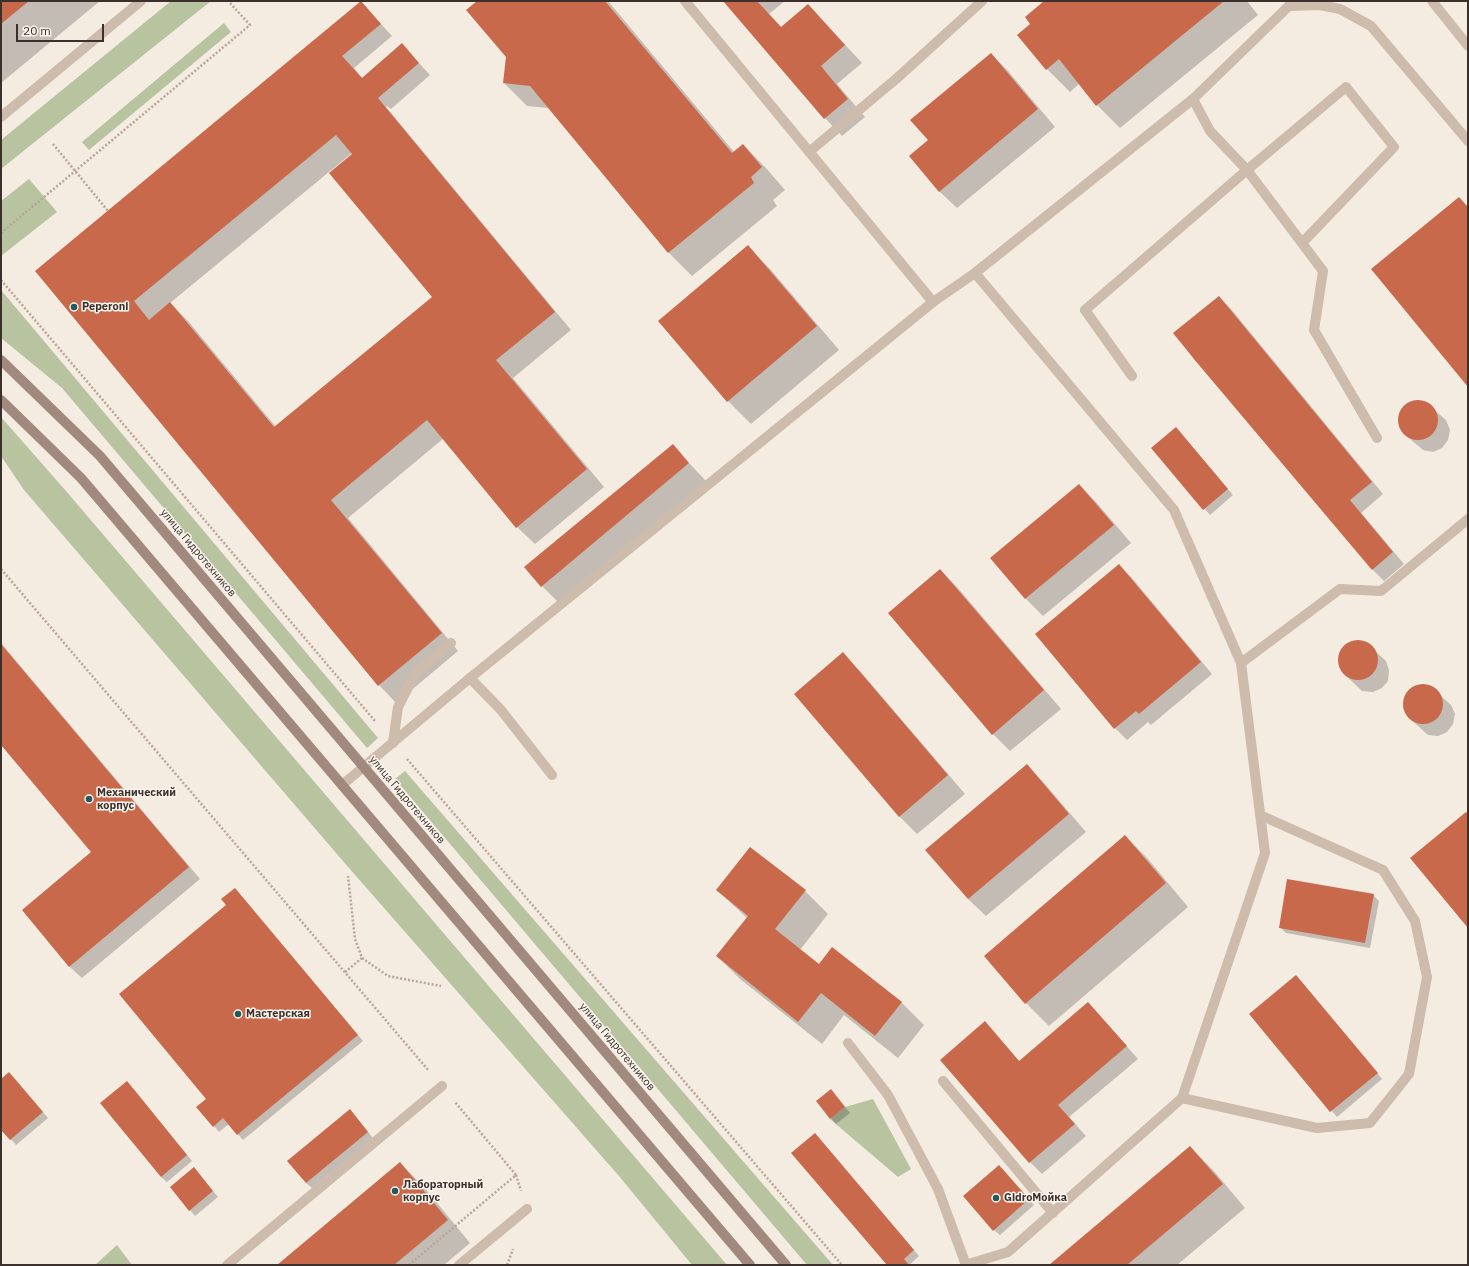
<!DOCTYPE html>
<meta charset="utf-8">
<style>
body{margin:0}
#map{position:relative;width:1469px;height:1266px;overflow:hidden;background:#f4ebe1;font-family:"IBM Plex Sans",sans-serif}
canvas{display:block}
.frame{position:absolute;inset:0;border:2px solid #3b302b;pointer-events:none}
.scale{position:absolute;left:16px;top:24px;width:88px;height:18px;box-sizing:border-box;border:2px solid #3b302b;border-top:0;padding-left:5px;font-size:12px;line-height:14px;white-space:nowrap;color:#3b302b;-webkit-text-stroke:3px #fbf5ee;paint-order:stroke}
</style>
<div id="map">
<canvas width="1469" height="1266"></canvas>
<div class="frame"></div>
<div class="scale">20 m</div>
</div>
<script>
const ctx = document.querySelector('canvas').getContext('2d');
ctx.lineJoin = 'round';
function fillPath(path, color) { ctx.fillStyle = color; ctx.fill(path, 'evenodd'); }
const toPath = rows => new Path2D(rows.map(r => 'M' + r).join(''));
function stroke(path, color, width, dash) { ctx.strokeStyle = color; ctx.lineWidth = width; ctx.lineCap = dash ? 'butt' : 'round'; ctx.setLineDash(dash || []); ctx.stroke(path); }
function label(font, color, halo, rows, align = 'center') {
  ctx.font = font + ' "IBM Plex Sans",sans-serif'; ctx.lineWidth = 3; ctx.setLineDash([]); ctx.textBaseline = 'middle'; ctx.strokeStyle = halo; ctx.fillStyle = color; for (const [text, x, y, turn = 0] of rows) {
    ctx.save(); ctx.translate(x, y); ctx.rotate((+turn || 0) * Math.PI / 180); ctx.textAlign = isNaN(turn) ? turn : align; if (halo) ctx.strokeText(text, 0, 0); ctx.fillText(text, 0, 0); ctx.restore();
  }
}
const green = toPath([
 [171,1,211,1,1,169,1,140],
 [224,23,231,32,89,150,82,142],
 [29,179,57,212,1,256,1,201],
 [1,290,378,738,367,748,62,388,1,338],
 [1,417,66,491,727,1265,692,1265,619,1176,349,868,24,490,1,456],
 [405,771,833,1265,807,1265,395,779],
 [873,1099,911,1169,898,1177,830,1119,845,1107],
 [117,1245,132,1265,95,1265]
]);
const shadow = toPath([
 [1,1,100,1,1,83],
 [479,1,608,1,734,152,743,145,766,168,785,190,773,200,777,206,692,276,669,253,549,108,527,106,504,83,507,57],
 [725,1,785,1,769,14,782,28,825,23,862,63,837,84,865,117,842,136,825,118],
 [1046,1,1247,1,1258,15,1120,128,1097,105,1080,83,1070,92,1047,69,1032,24],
 [361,2,392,36,354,68,362,78,402,45,430,75,391,109,387,106,386,107,571,330,513,378,604,487,535,544,517,527,444,438,348,518,458,651,396,703,379,685,36,271],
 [352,153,433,298,276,427,188,321,170,303],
 [991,54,1008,71,1055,127,957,208,939,191,929,140],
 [748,247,771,270,839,350,751,424,728,401],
 [1219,297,1231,309,1383,494,1361,513,1404,564,1384,581,1373,570,1194,359],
 [1415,400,1425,402,1446,420,1450,430,1448,440,1442,448,1433,452,1423,450,1402,432,1398,422,1400,412,1406,405],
 [1181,434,1233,495,1210,515,1152,448],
 [672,445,706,481,559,603,542,586],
 [1079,485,1096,502,1131,543,1043,616,1026,599,992,558],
 [1119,565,1131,577,1212,674,1151,725,1148,722,1127,740,1115,728],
 [940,570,957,587,1061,709,1010,751,993,734],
 [1355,641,1365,642,1386,661,1389,670,1388,681,1382,688,1373,692,1362,691,1342,672,1339,663,1340,653,1346,645],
 [1,643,200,879,82,978,70,967,23,911,93,852,1,744],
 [842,654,860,671,965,794,917,834,900,817,795,694],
 [1420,685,1430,686,1451,705,1455,714,1453,724,1447,732,1438,736,1428,735,1407,716,1403,707,1405,697,1411,689],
 [1027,765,1044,783,1086,832,986,916,968,899],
 [1125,836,1148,859,1188,907,1049,1026,1026,1003,985,956],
 [750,848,805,891,828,914,800,950,819,965,901,1002,924,1025,898,1058,844,1015,822,1044,740,979,717,956,747,918,717,890],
 [235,889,363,1041,243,1140,229,1124,219,1132,214,1126,207,1099,227,905],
 [1373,895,1379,901,1370,948,1286,933,1280,927],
 [1301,981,1382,1079,1337,1117,1250,1014],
 [1088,1003,1138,1059,1069,1117,1086,1136,1042,1174,1030,1162,942,1060,985,1023,1020,1062],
 [15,1079,48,1118,16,1145,1,1128,1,1081],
 [133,1088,192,1161,167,1182,161,1177],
 [831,1090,850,1113,836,1124,831,1118],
 [355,1116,373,1138,312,1188,306,1183],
 [820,1140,919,1256,909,1265,888,1265],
 [1190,1147,1213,1170,1245,1208,1177,1265,1051,1265],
 [400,1163,423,1186,470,1243,444,1265,279,1265],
 [194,1168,218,1197,195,1216,190,1210],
 [1004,1172,1034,1205,1000,1235,994,1230]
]);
const building = toPath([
 [1,1,29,1,1,24],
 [361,1,381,24,342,56,362,78,402,43,419,63,378,98,555,312,496,360,587,469,516,528,427,420,331,500,442,633,378,686,35,271],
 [336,135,352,154,329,173,432,297,274,427,170,302,149,320,134,301],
 [477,1,605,1,732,153,743,144,762,167,751,177,754,183,668,253,530,86,503,83,506,57,466,10],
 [723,1,757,1,781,27,808,4,845,45,821,66,848,99,824,119],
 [1044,1,1224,1,1096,106,1059,59,1046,70,1017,35,1030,24,1025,17],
 [991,53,1038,109,939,192,909,156,928,140,910,120],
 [1459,197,1468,207,1468,387,1371,269],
 [748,245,817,326,727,402,658,321],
 [1219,296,1372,482,1350,500,1393,552,1372,570,1194,359,1173,333],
 '1398 420a20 20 0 1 1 40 0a20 20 0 1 1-40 0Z',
 [1176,427,1228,489,1203,510,1151,448],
 [673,444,689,463,541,587,524,567],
 [1079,484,1114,525,1025,599,990,558],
 [1119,564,1201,662,1139,714,1136,711,1114,729,1035,634],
 [940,569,1044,690,992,735,888,613],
 '1338 660a20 20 0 1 1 40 0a20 20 0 1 1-40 0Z',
 [1,644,189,867,69,967,22,910,91,852,1,745],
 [843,652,948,775,899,817,794,694],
 '1403 704a20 20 0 1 1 40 0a20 20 0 1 1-40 0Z',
 [1027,764,1069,814,968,899,925,850],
 [1466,812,1468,814,1468,928,1410,858],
 [1125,835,1166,883,1025,1004,984,956],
 [750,847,806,890,775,929,819,964,832,947,902,1002,875,1036,821,993,798,1022,716,956,748,916,716,890],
 [1287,879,1374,894,1365,943,1279,928],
 [235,888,358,1035,237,1135,223,1118,213,1127,196,1107,206,1099,119,994,226,905,221,899],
 [1296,975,1378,1073,1330,1112,1249,1014],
 [1088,1002,1127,1046,1058,1105,1075,1124,1029,1163,940,1060,985,1021,1019,1061],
 [9,1072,43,1112,10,1140,1,1130,1,1079],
 [127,1081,187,1155,161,1177,100,1103],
 [831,1089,845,1107,830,1119,816,1101],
 [350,1109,368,1132,306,1183,287,1161],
 [815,1133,914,1250,904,1259,909,1265,887,1265,791,1153],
 [1190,1146,1223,1184,1127,1265,1049,1265],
 [400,1162,448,1220,394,1265,277,1265],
 [999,1165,1029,1199,993,1231,963,1196],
 [194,1167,213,1191,189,1211,170,1187]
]);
const path = toPath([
 [53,144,108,211],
 [1,233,250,25,230,3],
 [1,280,375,721],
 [1,569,429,1071],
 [407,759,842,1265],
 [362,958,388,976,441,986],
 [345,972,362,958,355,939,348,876],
 [516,1175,521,1191],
 [409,1265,516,1175,455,1102],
 [507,1265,513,1249]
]);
const lane = toPath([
 [685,1,933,302],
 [1432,1,1468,46],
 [1290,6,1320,5,1340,9,1371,26,1468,141],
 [1193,99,1210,131,1247,170,1323,271,1314,330,1377,438],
 [809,152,896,79,982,1],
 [1132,376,1085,310,1247,170,1346,87,1394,147,1302,243],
 [1241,663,1340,589,1381,591,1468,519],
 [470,678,501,710,552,775],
 [393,743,398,707,415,674,451,643],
 [848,1043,888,1095,938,1189,966,1265],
 [943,1081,1053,1213],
 [1182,1098,1317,1128,1370,1123,1409,1074,1427,977,1415,921,1383,870,1260,815],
 [227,1265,442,1086],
 [459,1265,527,1209],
 [965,1265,1008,1252,1182,1098,1265,853,1241,663,1174,510,975,273]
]);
const street = toPath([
 [1,117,141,1],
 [342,785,470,678,933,302,975,273,1193,99,1294,1]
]);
const secondary = toPath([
 [1,360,100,456,786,1265],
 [1,400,81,478,750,1265]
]);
const markers = [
 [74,307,4,"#1f5a5e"],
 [89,799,4,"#1f5a5e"],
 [238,1014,4,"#1f5a5e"],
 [395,1191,4,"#1f5a5e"],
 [996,1198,4,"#1f5a5e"]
];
const poiNames = [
 ["Peperoni",82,307],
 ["Механический",97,793],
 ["корпус",97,806],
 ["Мастерская",246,1014],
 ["Лабораторный",403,1185],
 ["корпус",403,1198],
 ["GidroМойка",1004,1198]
];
const streetNames = [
 ["улица Гидротехников",198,553,50],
 ["улица Гидротехников",407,800,50],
 ["улица Гидротехников",617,1047,50]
];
fillPath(green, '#b8c4a0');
fillPath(shadow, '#0003');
fillPath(building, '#c8694b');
stroke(path, '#b9a596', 2.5, [2, 2]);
stroke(lane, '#cdbbac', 10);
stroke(street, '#cdbbac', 10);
stroke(secondary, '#a18a7d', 10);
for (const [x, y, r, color] of markers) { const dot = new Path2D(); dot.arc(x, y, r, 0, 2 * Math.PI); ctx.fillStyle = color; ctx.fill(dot); stroke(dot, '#fbf5ee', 1.5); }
label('bold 11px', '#3b302b', '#fbf5ee', poiNames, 'left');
label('11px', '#3b302b', '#fbf5ee', streetNames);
</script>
